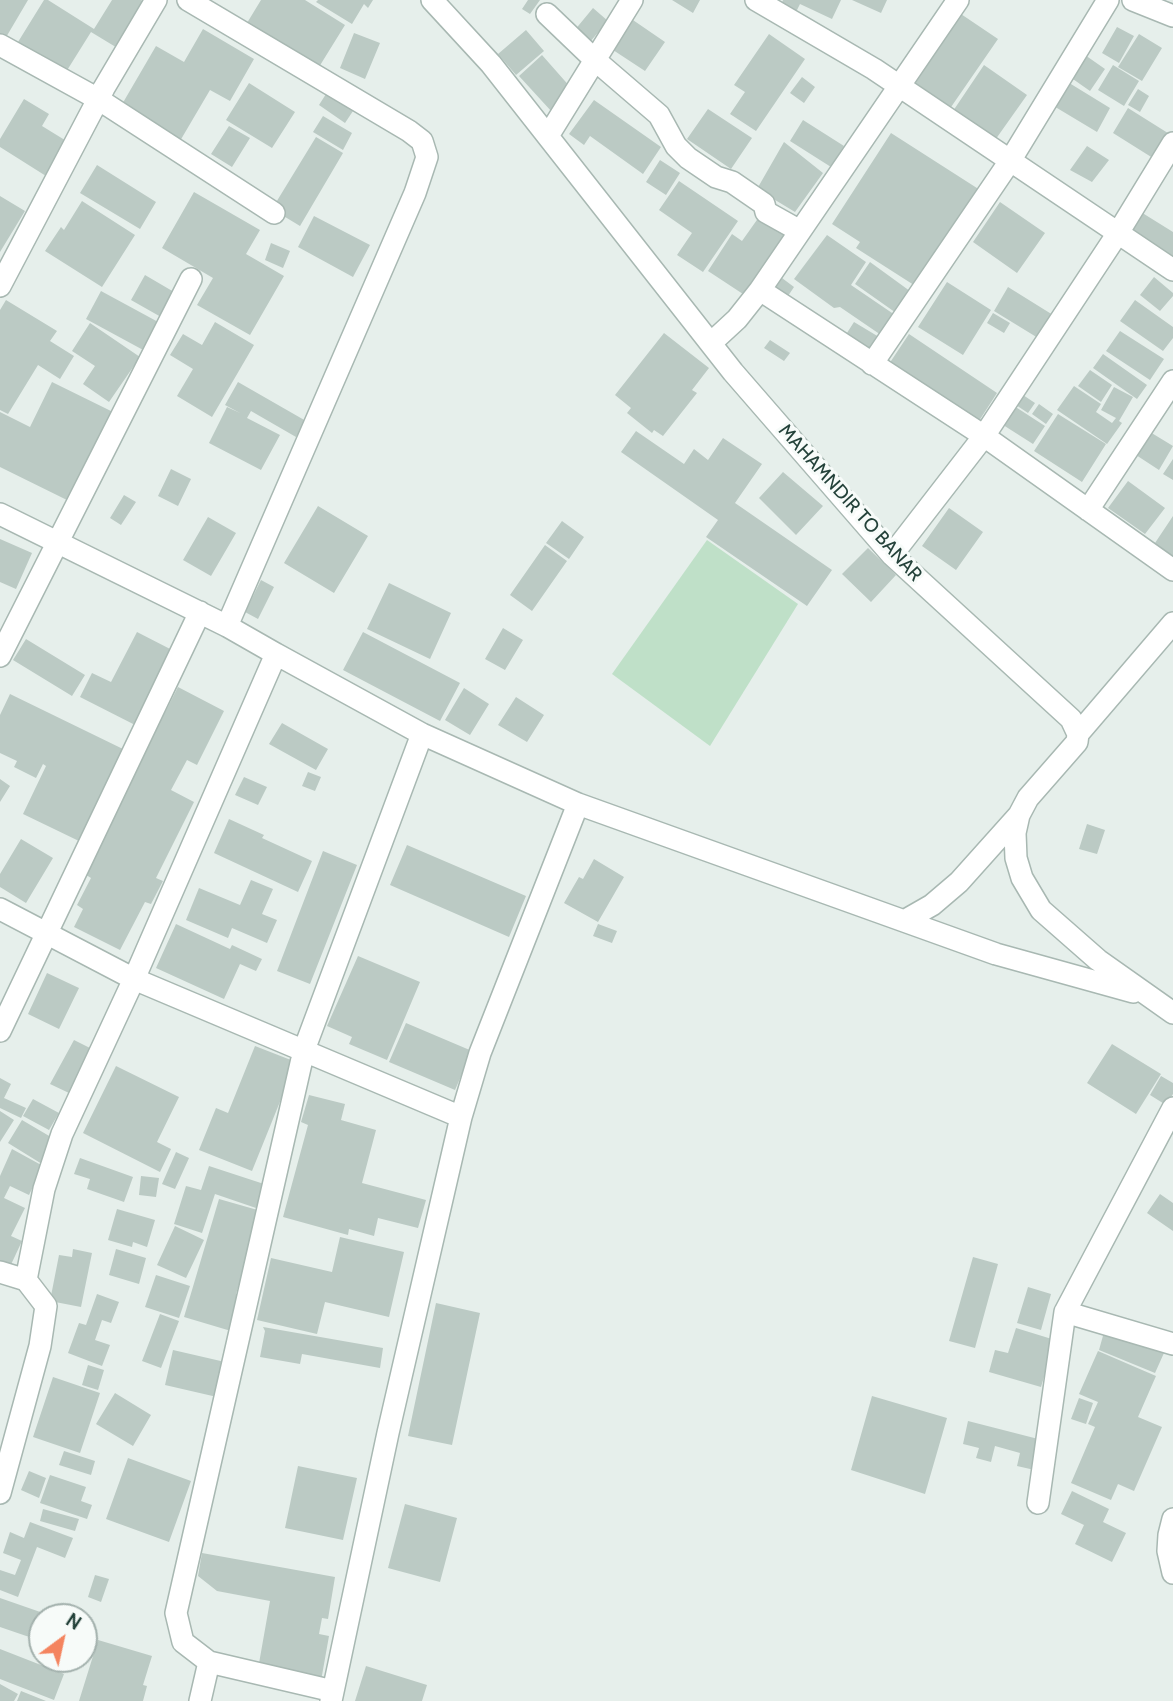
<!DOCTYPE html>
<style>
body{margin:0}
#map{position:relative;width:1173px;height:1701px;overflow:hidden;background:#e6efeb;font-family:Cabin,sans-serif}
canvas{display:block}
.north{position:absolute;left:28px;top:1603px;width:70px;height:70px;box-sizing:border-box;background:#f7fbf9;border:2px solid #a3b1ad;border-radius:50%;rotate:33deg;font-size:19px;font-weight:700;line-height:28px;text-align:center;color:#24423a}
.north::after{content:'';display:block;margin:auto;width:24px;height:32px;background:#f4845f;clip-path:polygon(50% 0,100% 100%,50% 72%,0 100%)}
</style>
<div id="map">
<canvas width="1173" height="1701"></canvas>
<div class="north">N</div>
</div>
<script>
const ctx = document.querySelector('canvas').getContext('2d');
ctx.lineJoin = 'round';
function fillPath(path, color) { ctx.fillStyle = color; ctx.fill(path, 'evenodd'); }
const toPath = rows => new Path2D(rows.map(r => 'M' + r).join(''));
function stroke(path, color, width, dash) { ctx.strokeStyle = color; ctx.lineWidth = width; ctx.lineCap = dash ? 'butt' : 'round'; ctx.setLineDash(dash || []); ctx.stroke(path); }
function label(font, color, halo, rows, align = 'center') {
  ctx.font = font + ' Cabin,sans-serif'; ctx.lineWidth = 6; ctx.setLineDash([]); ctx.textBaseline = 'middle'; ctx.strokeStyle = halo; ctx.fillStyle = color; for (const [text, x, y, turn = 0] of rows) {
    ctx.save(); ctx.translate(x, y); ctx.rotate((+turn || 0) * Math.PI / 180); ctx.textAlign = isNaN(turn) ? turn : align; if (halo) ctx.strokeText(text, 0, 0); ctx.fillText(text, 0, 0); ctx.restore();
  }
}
const green = toPath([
 [707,540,798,604,710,746,612,674]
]);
const building = toPath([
 [0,0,28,0,5,39,0,36],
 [44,0,48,0,94,29,112,0,141,0,147,4,119,49,91,32,66,72,18,42],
 [261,0,305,0,345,25,319,67,247,23],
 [318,0,373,0,368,8,364,4,352,24,316,2],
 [528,0,540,0,530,14,522,9],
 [672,0,700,0,693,13],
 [783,0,841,0,832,19,800,4,796,12,781,5],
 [852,0,887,0,881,13],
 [593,8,608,21,589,43,574,31],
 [955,10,998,39,949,110,907,81],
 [630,18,665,42,645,71,610,48],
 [1117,27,1134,36,1119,63,1102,53],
 [203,29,254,59,230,101,210,90,180,141,121,106,156,46,184,62],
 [526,30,544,51,516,75,498,54],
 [354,33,380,43,365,79,340,68],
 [769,34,805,59,756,131,730,114,745,92,734,85],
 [1139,34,1162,48,1142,81,1118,67],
 [542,55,572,89,552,112,519,76],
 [1085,55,1105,69,1090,91,1070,77],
 [984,65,1027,95,993,143,951,114],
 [1113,65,1139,81,1124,106,1098,90],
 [802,77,815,87,804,103,790,93],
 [1066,81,1110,108,1097,132,1052,105],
 [249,83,295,112,272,148,226,120],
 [1138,89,1149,96,1140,112,1128,105],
 [326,94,353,111,345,123,319,105],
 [24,99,49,114,42,126,68,142,46,176,0,147,0,139],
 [594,100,661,147,643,174,590,136,584,145,569,134],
 [1128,108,1171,135,1156,160,1113,133],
 [708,109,752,138,731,169,687,139],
 [323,116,352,133,343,150,313,132],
 [803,120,844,146,831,167,790,141],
 [229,126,250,138,232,167,211,154],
 [891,133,980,190,917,287,856,248,860,242,832,224],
 [316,137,343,153,300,226,272,209],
 [784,142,823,173,795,212,757,189],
 [1087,146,1109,160,1092,182,1070,170],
 [660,160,680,173,666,195,646,182],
 [97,165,156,202,140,229,80,193],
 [679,181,738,221,703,272,677,255,692,233,659,210],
 [194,192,260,230,246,254,284,276,250,335,197,305,213,278,162,248],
 [0,196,25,211,0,252],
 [82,201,135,235,102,287,45,251,61,227,64,230],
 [1000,202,1045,233,1017,273,973,242],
 [1136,209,1173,232,1173,259,1124,229],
 [314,216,370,245,353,277,298,247],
 [759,217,787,236,746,296,708,271,732,234,742,241],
 [827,235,866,262,851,285,895,315,881,335,840,307,834,308,794,279],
 [271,243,290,251,283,268,265,260],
 [870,262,914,294,899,315,855,284],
 [145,275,174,292,161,317,131,300],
 [778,275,794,287,784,302,768,291],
 [1154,277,1173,293,1173,296,1160,311,1140,295],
 [947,282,991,310,963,355,918,327],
 [1008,287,1053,315,1038,338,994,311],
 [101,291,160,323,145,351,86,319],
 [6,300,57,331,50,341,74,356,60,379,38,365,8,414,0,410,0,310],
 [1135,300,1173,327,1173,338,1163,351,1120,321],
 [993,313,1010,323,1004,333,987,323],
 [215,322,254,345,212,417,177,396,193,369,170,355,183,334,202,345],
 [854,322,879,337,870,351,845,336],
 [90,323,140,357,109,402,83,384,95,366,72,351],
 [1120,331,1164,359,1150,380,1106,351],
 [664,333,709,368,692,390,697,393,663,436,654,430,652,433,627,413,631,408,615,395],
 [909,334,997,393,977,424,889,364],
 [770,340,790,353,784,361,764,348],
 [1103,354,1147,385,1137,399,1093,368],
 [1090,370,1112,385,1101,402,1078,386],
 [52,382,113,412,71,502,0,467,0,412,30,427],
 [238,382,306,421,296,437,251,411,247,418,280,435,261,470,209,443,227,407,240,413,225,405],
 [1074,386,1101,404,1096,412,1112,423,1116,418,1101,410,1114,387,1133,397,1119,421,1122,423,1107,444,1057,410],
 [1020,393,1035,403,1028,413,1013,403],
 [1011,404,1045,426,1033,444,1000,423],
 [1039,404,1053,414,1046,424,1032,414],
 [1058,414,1106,444,1082,482,1034,451],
 [636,431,684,464,694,449,708,460,723,438,762,464,735,503,832,570,807,606,706,537,718,520,621,452],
 [1150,432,1173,446,1159,470,1136,455],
 [1173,459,1173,480,1163,474],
 [171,469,191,479,178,506,158,496],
 [783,472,823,506,796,535,759,498],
 [1128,481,1165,508,1145,534,1108,508],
 [124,495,136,502,121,525,110,518],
 [318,506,368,536,334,593,284,563],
 [949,508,983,532,956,570,922,546],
 [1173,516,1173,563,1151,549],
 [208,517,236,533,211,576,183,560],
 [562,521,584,537,569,559,546,543],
 [0,539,32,553,16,589,0,582],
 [545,545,567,561,532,611,510,595],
 [868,548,896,575,871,602,842,574],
 [261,580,274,587,258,619,245,612],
 [389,583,451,613,430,659,367,629],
 [503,628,523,640,505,670,485,659],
 [137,632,174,651,139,727,80,697,92,673,111,682],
 [363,632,460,683,440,721,343,670],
 [26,639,85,675,72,696,13,660],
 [178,687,224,711,197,765,187,760,171,790,194,802,156,878,163,881,151,904,145,902,120,950,74,927,83,909,77,905,91,878,83,873],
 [464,688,489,704,470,735,445,720],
 [10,694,125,750,81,842,23,814,46,766,43,764,36,778,14,767,17,761,0,753,0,715],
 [516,697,544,715,527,742,498,725],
 [282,723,328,749,316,770,269,744],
 [308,772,321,777,315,791,302,786],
 [244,777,267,787,258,805,235,795],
 [0,779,10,786,0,802],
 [229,819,264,835,262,838,312,861,298,892,214,853],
 [1087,824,1105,830,1097,854,1079,849],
 [21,839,53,858,26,903,0,887,0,874],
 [407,845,526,896,509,937,390,885],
 [323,851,357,865,310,984,277,971],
 [594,859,624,877,598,922,564,903,579,877,583,879],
 [251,880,273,889,262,914,277,920,267,943,232,928,228,938,186,920,199,888,240,905],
 [176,924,230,949,232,945,262,959,256,971,240,964,224,999,156,968],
 [598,924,617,931,612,943,593,936],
 [358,956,420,982,387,1060,349,1044,352,1037,327,1026],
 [47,973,79,988,59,1029,28,1014],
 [406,1023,472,1051,455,1090,389,1062],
 [74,1040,92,1049,69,1093,50,1084],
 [1112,1044,1161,1074,1136,1114,1087,1083],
 [255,1046,296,1062,252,1171,199,1150,216,1108,228,1113],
 [116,1066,179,1097,157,1142,171,1149,160,1172,83,1133],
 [1161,1076,1173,1083,1173,1094,1166,1105,1150,1095],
 [0,1078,11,1084,4,1098,26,1108,21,1118,0,1108],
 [309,1095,345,1104,341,1120,376,1130,362,1183,426,1200,418,1228,378,1218,374,1236,349,1229,348,1235,283,1217,308,1125,301,1122],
 [33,1099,59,1113,49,1130,23,1116],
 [0,1111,14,1120,0,1142],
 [22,1120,56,1140,42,1164,8,1143],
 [12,1149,43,1166,29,1195,10,1186,4,1198,25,1208,11,1236,22,1241,8,1271,0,1267,0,1176],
 [176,1152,189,1158,175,1189,162,1184],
 [80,1158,133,1177,124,1202,87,1189,90,1179,74,1174],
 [209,1166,264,1184,256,1208,215,1194,202,1233,174,1224,186,1186,201,1190],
 [141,1176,159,1178,156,1197,139,1195],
 [1160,1194,1173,1203,1173,1231,1147,1213],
 [219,1199,261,1211,236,1294,241,1295,231,1331,184,1317],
 [117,1209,155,1220,147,1247,133,1242,132,1247,108,1240],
 [175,1226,204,1240,186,1278,157,1265],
 [340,1237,404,1252,389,1317,325,1302,317,1334,257,1320,271,1258,332,1272],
 [73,1249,92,1253,81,1307,50,1301,59,1255,72,1257],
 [116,1249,146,1258,139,1284,109,1275],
 [973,1257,998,1264,975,1348,949,1341],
 [156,1275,190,1286,179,1318,145,1307],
 [1028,1287,1051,1294,1041,1330,1017,1323],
 [97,1294,119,1302,111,1323,102,1320,95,1340,110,1345,102,1366,68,1353,79,1323,86,1325],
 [436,1303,480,1313,452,1445,408,1436],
 [160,1314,179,1321,161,1368,142,1361],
 [1106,1325,1168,1344,1155,1373,1099,1350],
 [263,1327,383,1348,380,1368,302,1354,300,1364,260,1357,265,1331],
 [1016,1328,1055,1340,1041,1387,989,1372,995,1350,1008,1353],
 [173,1350,225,1362,217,1397,165,1385],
 [1098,1351,1156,1376,1138,1417,1162,1427,1134,1491,1118,1484,1111,1500,1071,1483,1095,1427,1088,1424,1098,1402,1079,1394],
 [88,1365,104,1370,98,1390,82,1385],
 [53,1377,100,1393,80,1453,33,1437],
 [115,1393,151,1415,133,1446,96,1424],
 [872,1396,947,1418,925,1494,851,1470],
 [1079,1398,1093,1403,1086,1424,1071,1419],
 [968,1421,1046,1441,1039,1471,1017,1466,1020,1453,995,1446,991,1462,976,1458,979,1448,963,1444],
 [64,1451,95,1461,91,1475,59,1465],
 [128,1458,191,1481,169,1542,106,1519],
 [298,1466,357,1478,343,1540,285,1528],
 [29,1471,46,1478,39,1498,21,1490],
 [50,1475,86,1487,81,1501,92,1505,87,1519,40,1503],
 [1072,1491,1109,1509,1103,1522,1126,1533,1112,1562,1075,1544,1084,1525,1061,1514],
 [405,1504,457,1518,440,1582,388,1568],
 [43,1509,79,1519,75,1531,40,1521],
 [30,1522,73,1538,65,1558,37,1547,18,1597,0,1590,0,1570,15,1575,21,1560,3,1553,10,1532,24,1538],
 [202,1553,335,1577,328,1619,322,1618,319,1634,329,1636,321,1681,258,1669,270,1601,217,1591,198,1576],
 [95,1575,109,1579,101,1602,88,1597],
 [0,1598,46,1614,45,1617,42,1617,42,1627,38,1640,0,1627],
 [98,1640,152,1656,143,1685,147,1686,143,1701,79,1701],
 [0,1649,64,1674,54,1700,0,1679],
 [366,1666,427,1685,422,1701,355,1701],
 [0,1684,18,1694,14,1701,0,1701],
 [21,1691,46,1701,17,1701]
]);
const minor = toPath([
 [188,0,409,131,422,141,427,157,415,193,227,626],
 [432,0,491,64,733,372,892,555,1071,719,1078,734,1077,742,1028,798,1019,815,1015,833,1016,858,1022,878,1041,910,1098,960,1173,1013],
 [756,0,874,69,1173,270],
 [1133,0,1173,16],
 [547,14,595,60,659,115,676,146,688,158,716,177,732,182,764,204,766,212,800,231],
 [0,45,98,99,274,213],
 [548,136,632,0],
 [0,286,104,88,156,0],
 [760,290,958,0],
 [711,343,737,319,760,290,984,436,1173,570],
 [872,364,1010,161,1108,0],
 [1088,510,1173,381],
 [0,514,227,626,276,654,134,979,62,1134,44,1189,26,1280,0,1272],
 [892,555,984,436,1118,233,1173,143],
 [276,654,422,734,578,804,996,954,1133,992],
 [0,656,191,279],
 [1078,734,1173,623],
 [0,909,134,979,461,1117],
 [904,921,932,905,959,882,1019,815],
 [0,1031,200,612],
 [1173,1108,1065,1312,1173,1344],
 [0,1493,40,1346,46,1306,26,1280],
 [1038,1503,1065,1312],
 [1173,1519,1169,1535,1168,1551,1173,1573],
 [333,1691,209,1662,183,1642,176,1613,304,1050,422,734],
 [200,1701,209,1662],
 [331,1701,388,1433,461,1117,480,1053,578,804]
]);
const streetNames = [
 ["MAHAMNDIR TO BANAR",850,503,48]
];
fillPath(green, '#bfe0c8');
fillPath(building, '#bbcac4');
stroke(minor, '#a8b8b2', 24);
stroke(minor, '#fff', 21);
label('19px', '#24423a', '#f7fbf9', streetNames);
</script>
